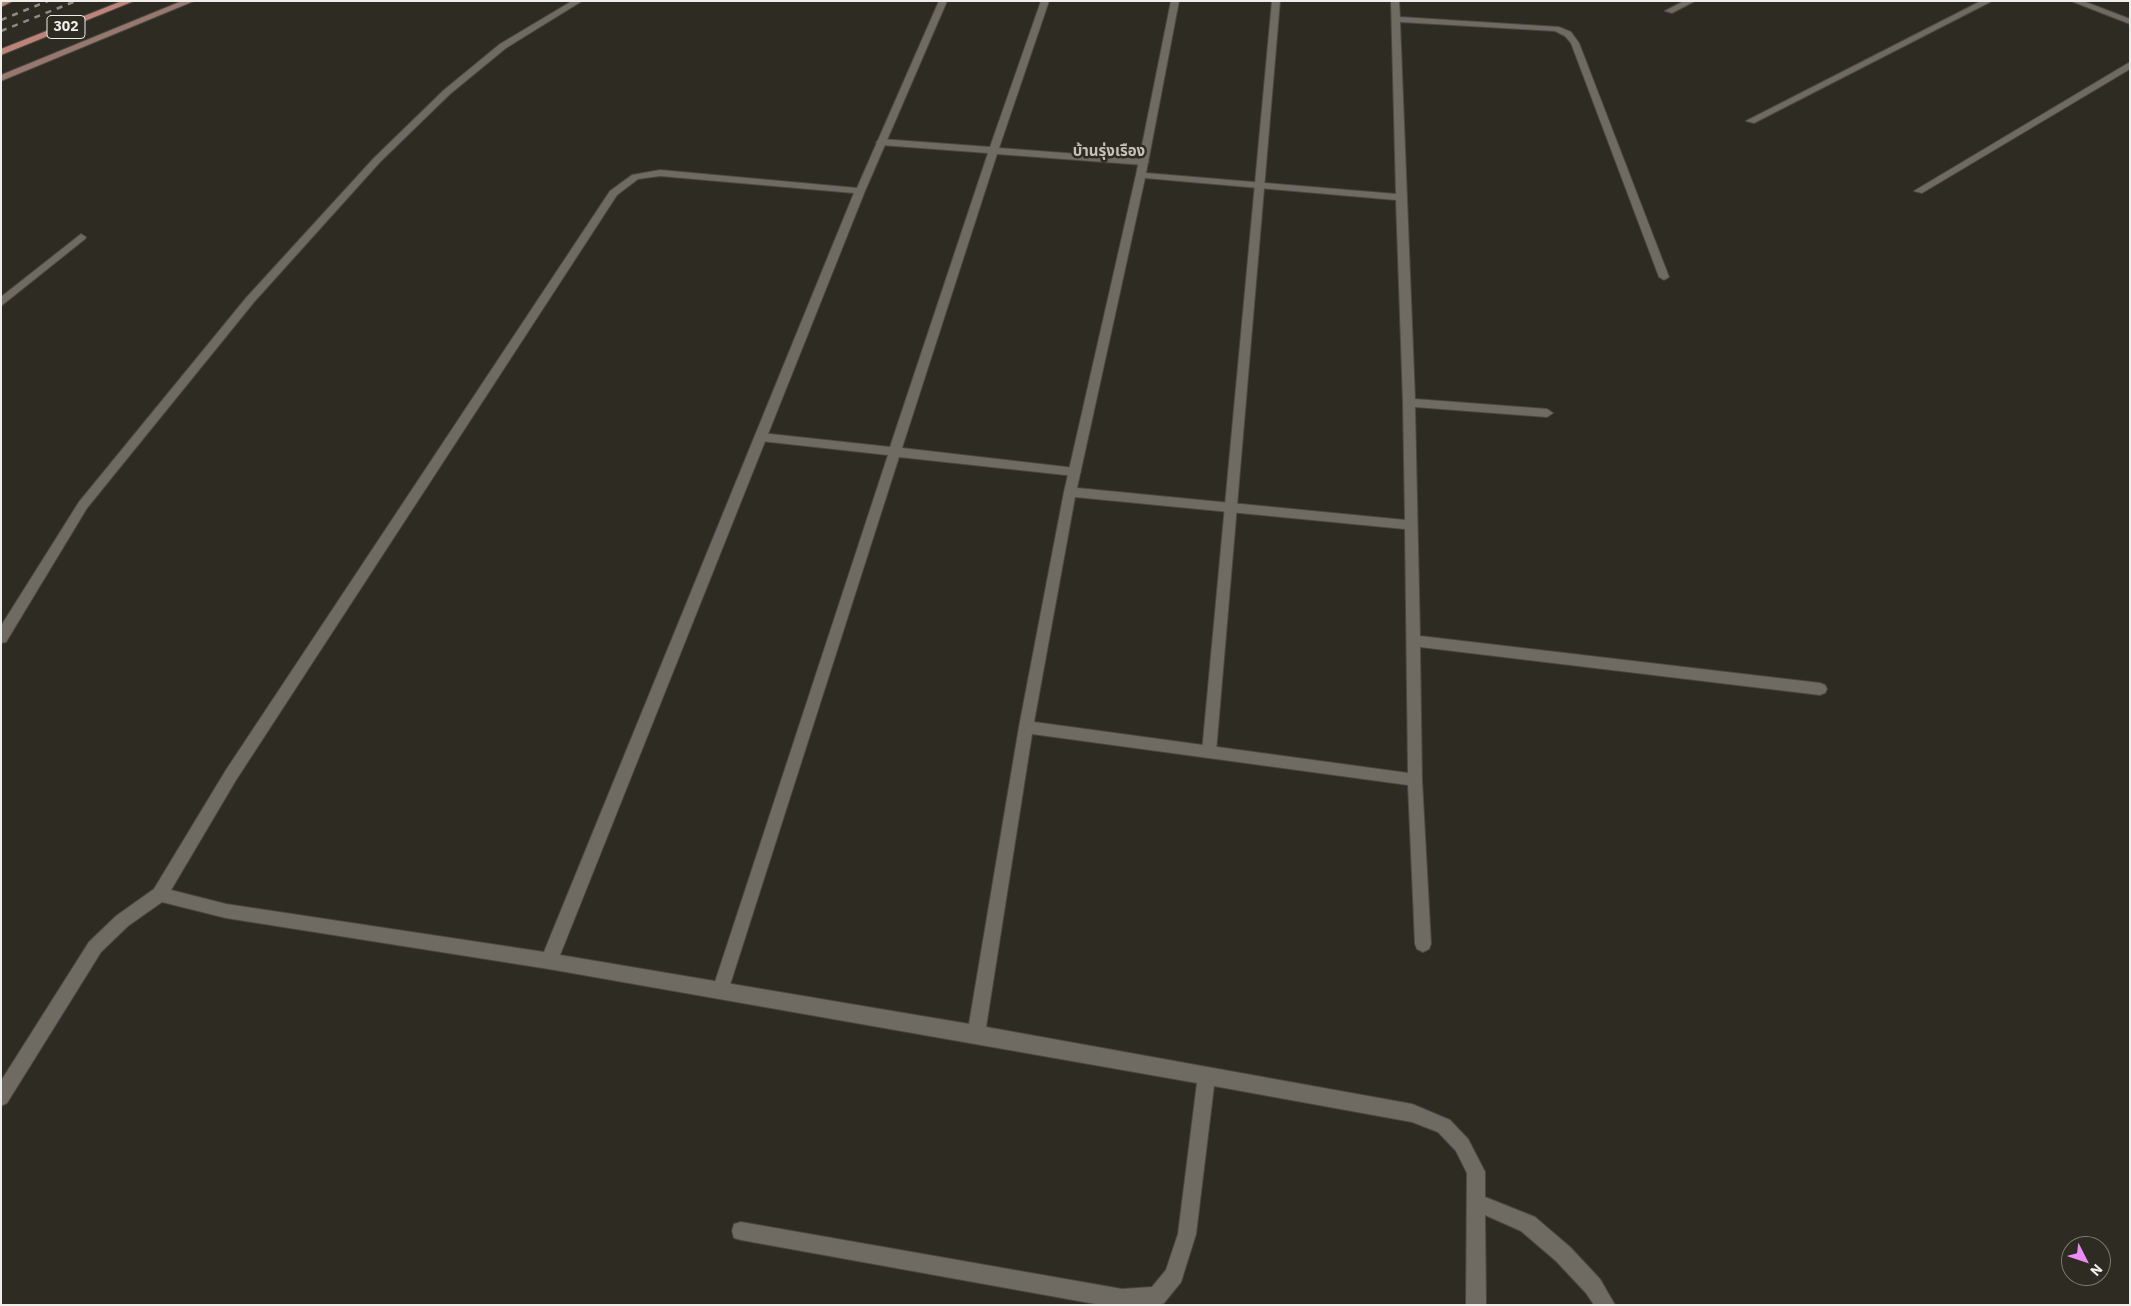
<!DOCTYPE html>
<meta charset="utf-8">
<style>
body{margin:0}
#map{position:relative;width:2131px;height:1306px;overflow:hidden;background:#2e2b23;font-family:"IBM Plex Sans",sans-serif}
canvas{display:block}
.frame{position:absolute;inset:0;border:2px solid #f0eee8;pointer-events:none}
.north{position:absolute;left:2061px;top:1236px;width:50px;height:50px;box-sizing:border-box;background:#2e2b23;border:1px solid #7c7972;border-radius:50%;rotate:131deg;font-size:14px;font-weight:700;line-height:20px;text-align:center;color:#f0eee8}
.north::after{content:'';display:block;margin:auto;width:18px;height:22px;background:#ed8cf9;clip-path:polygon(50% 0,100% 100%,50% 72%,0 100%)}
</style>
<div id="map">
<canvas width="2131" height="1306"></canvas>
<div class="frame"></div>
<div class="north">N</div>
</div>
<script>
const ctx = document.querySelector('canvas').getContext('2d');
ctx.lineJoin = 'round';
const toPath = rows => new Path2D(rows.map(r => 'M' + r).join(''));
function stroke(path, color, width, dash) { ctx.strokeStyle = color; ctx.lineWidth = width; ctx.lineCap = dash ? 'butt' : 'round'; ctx.setLineDash(dash || []); ctx.stroke(path); }
function fillPath(path, color) { ctx.fillStyle = color; ctx.fill(path, 'evenodd'); }
function label(font, color, halo, rows, align = 'center') {
  ctx.font = font + ' "IBM Plex Sans","Noto Sans Thai",sans-serif'; ctx.lineWidth = 5; ctx.setLineDash([]); ctx.textBaseline = 'middle'; ctx.strokeStyle = halo; ctx.fillStyle = color; for (const [text, x, y, turn = 0] of rows) {
    ctx.save(); ctx.translate(x, y); ctx.rotate((+turn || 0) * Math.PI / 180); ctx.textAlign = isNaN(turn) ? turn : align; if (halo) ctx.strokeText(text, 0, 0); ctx.fillText(text, 0, 0); ctx.restore();
  }
}
const service = toPath([
 [572,1,582,1,506,48,450,94,380,162,254,302,87,508,6,642,1,643,1,626,79,502,246,298,374,158,444,90,500,44,572,1],
 [1041,1,1049,1,999,148,1144,159,1149,162,1144,165,997,154,902,448,1075,468,1081,472,1075,476,899,457,728,991,726,997,720,999,714,997,712,991,888,455,761,441,755,437,761,433,890,447,988,153,881,145,876,142,881,139,990,147,1041,1],
 [1272,1,1280,1,1216,752,1214,756,1209,758,1204,756,1202,752,1272,1],
 [81,234,86,237,85,239,1,306,1,297,81,234]
]);
const minor = toPath([
 [939,1,947,1,865,191,560,955,969,1024,1019,727,1064,492,1136,175,1171,1,1179,1,1146,173,1396,194,1391,1,1399,1,1400,17,1559,27,1571,32,1579,43,1669,277,1664,280,1659,277,1571,43,1565,36,1555,31,1400,22,1415,399,1547,409,1553,413,1547,417,1415,407,1420,636,1820,683,1825,685,1827,689,1825,693,1820,695,1420,647,1422,780,1431,944,1429,949,1423,952,1417,949,1415,944,1408,785,1032,734,986,1027,1412,1104,1450,1120,1468,1139,1482,1166,1485,1172,1485,1197,1535,1217,1570,1247,1600,1279,1615,1305,1594,1305,1586,1293,1556,1261,1521,1231,1485,1215,1486,1305,1466,1305,1467,1173,1456,1151,1438,1132,1412,1122,1214,1086,1196,1234,1181,1282,1164,1303,1159,1305,1101,1305,741,1240,734,1238,732,1231,734,1224,741,1222,1122,1289,1152,1287,1166,1270,1178,1234,1197,1083,549,969,226,918,162,902,128,926,101,952,7,1103,1,1106,1,1081,89,942,116,916,154,889,226,770,610,191,632,175,660,170,857,188,939,1],
 [660,176,854,193,544,952,226,904,171,890,236,780,617,195,638,179,660,176],
 [1145,178,1396,200,1403,403,1405,520,1077,488,1145,178],
 [1075,497,1405,529,1408,773,1034,722,1075,497],
 [1684,1,1695,1,1672,13,1665,11,1684,1],
 [1981,1,1992,1,1754,123,1746,121,1981,1],
 [2071,1,2083,1,2130,19,2130,24,2071,1],
 [2130,62,2130,69,1922,193,1914,191,2130,62]
]);
const secondary = toPath([
 [182,1,194,1,1,81,1,75,182,1]
]);
const primary = toPath([
 [2,1,13,1,1,7,2,1],
 [122,1,134,1,1,55,1,49,122,1]
]);
const rail = toPath([
 [1,20,48,1],
 [1,31,76,1]
]);
const shields = [
 [66,27,38]
];
const shieldNames = [
 ["302",66,27]
];
const farQuarternames = [
 ["บ้านรุ่งเรือง",1109,152]
];
stroke(service, '#4b4841', 2);
stroke(minor, '#4b4841', 2);
stroke(secondary, '#4b4841', 2);
stroke(primary, '#4b4841', 2);
fillPath(service, '#6f6b62');
fillPath(minor, '#6f6b62');
fillPath(secondary, '#96786e');
fillPath(primary, '#be847a');
stroke(rail, '#8d8b84', 2.5, [6, 6]);
for (const [x, y, w] of shields) { const box = new Path2D(); box.roundRect(x - w / 2, y - 11.5, w, 23, 4); ctx.fillStyle = '#2e2b23'; ctx.fill(box); stroke(box, '#f0eee8', 1); }
label('bold 14px', '#f0eee8', null, shieldNames);
label('bold 15px', '#c5c1b6', '#2e2b23', farQuarternames);
</script>
